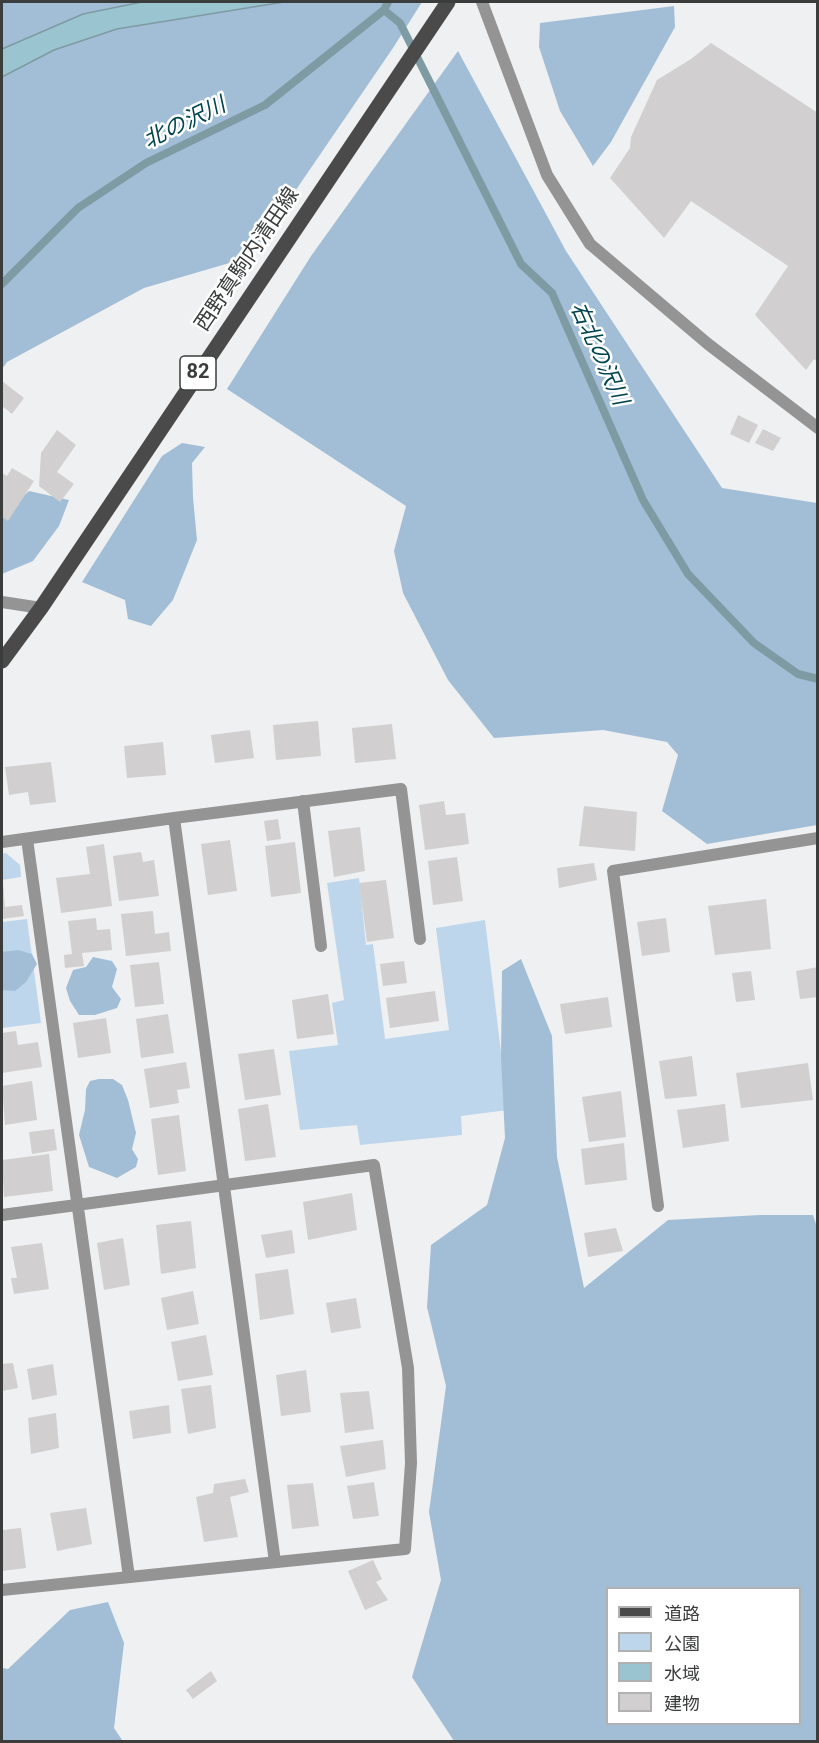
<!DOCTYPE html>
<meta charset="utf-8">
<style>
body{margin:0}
#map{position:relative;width:819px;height:1743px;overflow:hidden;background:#eff0f1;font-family:Roboto,"Noto Sans JP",sans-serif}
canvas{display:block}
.frame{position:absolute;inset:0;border:3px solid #3b3c3c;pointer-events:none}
.legend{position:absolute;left:606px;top:1587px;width:195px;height:138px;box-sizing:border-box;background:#fff;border:2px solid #b1b1b1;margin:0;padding:8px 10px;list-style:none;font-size:18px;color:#3b3c3c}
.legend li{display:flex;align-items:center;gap:12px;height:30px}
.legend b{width:30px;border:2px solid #b1b1b1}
</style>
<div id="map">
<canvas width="819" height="1743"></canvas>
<div class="frame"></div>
<ul class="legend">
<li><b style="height:8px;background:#4b4a4a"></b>道路</li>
<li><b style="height:16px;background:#bed6ec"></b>公園</li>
<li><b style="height:16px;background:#9ac4cf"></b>水域</li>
<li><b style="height:16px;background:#d1cfcf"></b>建物</li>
</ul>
</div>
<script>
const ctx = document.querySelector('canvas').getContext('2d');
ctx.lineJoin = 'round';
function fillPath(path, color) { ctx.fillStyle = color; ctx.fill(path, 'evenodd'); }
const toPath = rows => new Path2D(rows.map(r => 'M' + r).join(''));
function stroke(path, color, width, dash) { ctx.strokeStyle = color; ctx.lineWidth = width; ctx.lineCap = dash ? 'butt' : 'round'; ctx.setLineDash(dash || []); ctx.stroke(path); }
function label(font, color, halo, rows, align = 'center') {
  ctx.font = font + ' Roboto,"Noto Sans JP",sans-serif'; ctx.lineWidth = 5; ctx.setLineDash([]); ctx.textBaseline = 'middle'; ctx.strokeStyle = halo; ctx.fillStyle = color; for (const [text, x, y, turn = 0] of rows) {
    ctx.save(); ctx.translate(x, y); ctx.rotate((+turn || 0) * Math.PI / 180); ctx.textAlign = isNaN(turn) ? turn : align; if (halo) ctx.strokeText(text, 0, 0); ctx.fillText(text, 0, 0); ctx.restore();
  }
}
const green = toPath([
 [6,853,20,865,21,877,2,880,2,854],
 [359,878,366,945,373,944,385,1039,449,1030,436,928,485,920,508,1110,461,1116,462,1135,360,1145,357,1125,300,1130,289,1051,338,1045,332,1003,344,1000,327,883],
 [27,919,41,1023,2,1028,2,922]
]);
const forest = toPath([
 [2,2,422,2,393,48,250,257,144,288,7,362,2,369],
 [674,6,675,27,611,142,593,166,560,111,539,47,540,23],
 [458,51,566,251,722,488,817,503,817,825,707,844,662,811,678,755,667,742,603,730,494,738,448,680,403,593,394,551,406,506,227,389,311,256],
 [182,443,205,447,192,463,193,498,197,540,173,600,151,626,128,619,125,600,82,582,162,456],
 [29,491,69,500,59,526,33,561,2,574,2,515],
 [18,950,32,954,37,964,26,982,15,991,2,990,2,952],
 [93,957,112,961,117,969,112,987,121,999,117,1008,95,1015,79,1015,70,1001,66,988,73,970,86,967],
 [521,959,552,1036,557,1157,584,1288,668,1220,760,1215,813,1215,817,1227,817,1741,454,1741,412,1677,441,1580,429,1512,446,1386,427,1307,431,1245,487,1205,505,1138,501,1058,502,971],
 [608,1588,800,1588,800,1724,608,1724],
 [99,1079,113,1079,122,1085,128,1100,136,1133,132,1149,138,1159,136,1167,117,1178,89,1167,79,1135,85,1110,86,1089,90,1081],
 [108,1602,124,1643,114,1728,122,1740,120,1742,2,1741,2,1668,8,1669,70,1610]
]);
const water = toPath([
 [142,2,284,2,117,29,54,50,2,77,2,49,83,14,142,2]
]);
const stream = toPath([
 [384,10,400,23,521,264,552,293,643,500,688,574,754,643,798,674,818,679],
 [2,284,78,208,146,163,265,105,384,10,388,2]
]);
const building = toPath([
 [711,43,818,113,818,362,814,359,806,370,755,315,788,266,691,201,664,238,610,178,630,148,631,137,657,80,691,59],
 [2,381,24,398,12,414,2,406],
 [738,415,758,425,749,443,730,434],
 [763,429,781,438,773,451,755,443],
 [57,430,76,445,57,472,74,484,60,502,39,486,41,453],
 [12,468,34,481,8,521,2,517,2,473,7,476],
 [318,721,321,756,276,760,273,725],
 [392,724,396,759,355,763,352,728],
 [250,730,254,758,215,763,211,735],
 [163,742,166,775,127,778,124,746],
 [51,762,56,802,30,805,28,792,9,795,5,767],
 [444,801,446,815,465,813,469,844,425,850,419,805],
 [584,806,637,812,635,851,579,846],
 [278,819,281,839,267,841,264,821],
 [360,827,365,871,334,877,328,831],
 [230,840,237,891,208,895,201,844],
 [295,842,301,893,271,897,265,846],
 [104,844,112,906,61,913,56,878,90,874,86,847],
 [141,852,143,862,154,860,159,896,119,901,113,856],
 [457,857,463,901,433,905,428,861],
 [594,863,597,880,559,888,557,868],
 [386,880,394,938,367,942,359,883],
 [2,882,3,882,5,907,22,905,24,916,2,919],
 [766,899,771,949,715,955,708,906],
 [153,911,155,934,169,932,171,951,126,956,121,914],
 [96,918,97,930,110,929,112,950,82,953,84,966,65,968,64,955,72,954,68,921],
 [666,918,670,952,642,956,637,922],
 [404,961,407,983,383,986,380,964],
 [159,962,164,1004,135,1007,130,965],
 [818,967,818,997,800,999,796,971],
 [751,971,755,1000,736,1002,732,973],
 [435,991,439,1021,390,1028,386,998],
 [328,994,334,1034,297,1039,292,1000],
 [608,997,612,1027,565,1034,560,1004],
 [168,1014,174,1053,141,1058,136,1019],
 [106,1018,111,1053,78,1058,73,1023],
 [16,1031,18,1045,38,1042,42,1067,2,1073,2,1033],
 [274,1049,281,1095,245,1100,238,1054],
 [692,1056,697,1096,665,1099,659,1061],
 [186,1062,190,1088,177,1090,179,1103,150,1108,144,1069],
 [808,1063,813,1100,741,1108,736,1073],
 [32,1081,37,1120,5,1125,2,1086],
 [621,1091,626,1137,589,1142,582,1097],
 [268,1104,276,1157,245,1161,238,1109],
 [725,1104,729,1141,683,1148,677,1110],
 [179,1115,186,1171,158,1175,151,1119],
 [54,1129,57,1150,32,1154,29,1132],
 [624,1143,627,1180,585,1185,581,1149],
 [49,1154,53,1191,4,1197,2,1160],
 [352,1193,357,1230,308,1240,303,1202],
 [191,1221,196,1268,161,1274,156,1225],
 [616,1228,623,1251,588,1257,584,1233],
 [292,1230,295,1253,266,1258,261,1235],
 [123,1238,130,1285,104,1290,97,1243],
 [42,1243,49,1289,14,1294,11,1278,17,1278,11,1247],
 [288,1269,294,1314,260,1320,255,1274],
 [193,1291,199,1324,167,1330,161,1298],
 [356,1298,361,1328,331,1333,326,1303],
 [206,1335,213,1375,178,1381,171,1342],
 [13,1363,18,1388,2,1391,2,1364],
 [53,1364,57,1395,32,1400,27,1369],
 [306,1370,311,1412,281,1416,276,1375],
 [211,1385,216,1428,188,1434,181,1389],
 [369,1391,374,1429,345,1433,340,1393],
 [169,1405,171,1433,133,1439,129,1411],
 [56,1413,59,1448,31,1454,28,1418],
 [383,1440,386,1469,346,1477,340,1446],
 [245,1479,249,1492,230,1497,238,1537,204,1542,196,1497,213,1493,214,1484],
 [374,1482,379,1516,353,1519,347,1486],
 [313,1483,319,1526,292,1529,287,1485],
 [86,1508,92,1544,57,1551,50,1513],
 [21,1528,26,1568,2,1571,2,1530],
 [373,1560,382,1579,376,1582,388,1600,365,1610,348,1571],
 [211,1671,217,1681,193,1699,186,1690]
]);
const service = toPath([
 [303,801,321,946]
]);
const minor = toPath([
 [482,2,547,175,590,244,708,344,818,428],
 [2,602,41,608],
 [174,818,275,1562],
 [27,839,129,1577],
 [2,842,174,818,401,789,420,939],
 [658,1206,613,871,818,838],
 [2,1215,374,1165,408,1368,411,1463,405,1549,2,1590]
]);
const primary = toPath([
 [2,661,41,608,448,2]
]);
const shields = [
 [198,373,36]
];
const shieldNames = [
 ["82",198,373]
];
const streetNames = [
 ["西野真駒内清田線",248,260,-56]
];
const waterNames = [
 ["北の沢川",185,124,-26],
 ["右北の沢川",598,354,66]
];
fillPath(green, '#bed6ec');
fillPath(forest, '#a2bed7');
fillPath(water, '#9ac4cf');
stroke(water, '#7e9ba3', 1.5);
stroke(stream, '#7e9ba3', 8);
fillPath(building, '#d1cfcf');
stroke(service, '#959494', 12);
stroke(minor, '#959494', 12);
stroke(primary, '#4b4a4a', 15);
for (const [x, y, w] of shields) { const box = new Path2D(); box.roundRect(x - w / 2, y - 17, w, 34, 4.5); ctx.fillStyle = '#fff'; ctx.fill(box); stroke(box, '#3b3c3c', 1.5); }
label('bold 20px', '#3b3c3c', null, shieldNames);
label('21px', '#3b3c3c', '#fff', streetNames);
label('italic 22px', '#034551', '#fff', waterNames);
</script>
